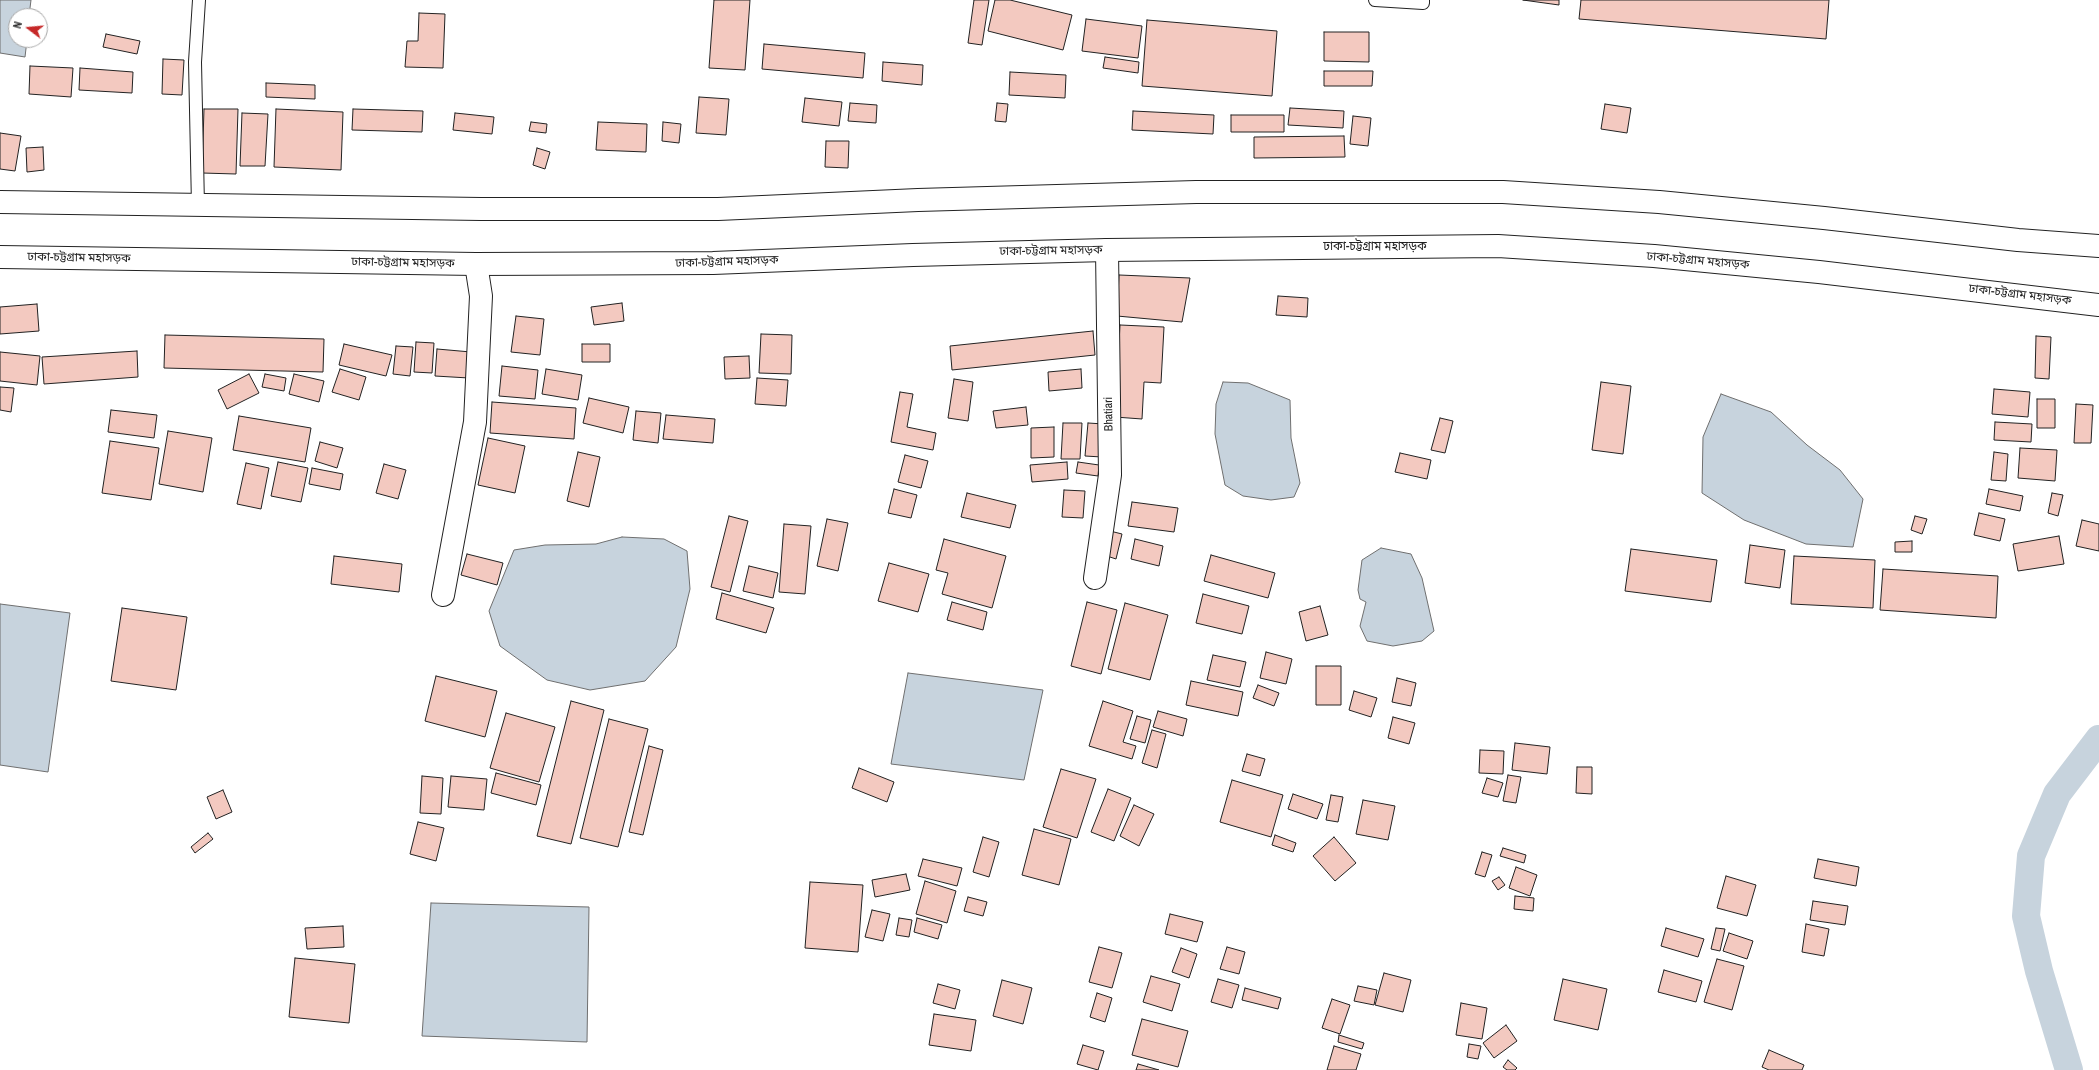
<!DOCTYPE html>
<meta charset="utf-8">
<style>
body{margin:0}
#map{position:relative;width:2099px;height:1070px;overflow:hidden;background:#fff;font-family:"Archivo Narrow",sans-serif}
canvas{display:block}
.north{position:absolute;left:8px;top:8px;width:40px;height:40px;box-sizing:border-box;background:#fff;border:1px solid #a7a7a7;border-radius:50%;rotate:286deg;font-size:11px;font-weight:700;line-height:16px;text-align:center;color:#222}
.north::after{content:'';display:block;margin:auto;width:14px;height:18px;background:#c62828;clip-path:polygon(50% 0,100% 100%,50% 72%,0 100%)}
</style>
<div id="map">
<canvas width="2099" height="1070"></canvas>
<div class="north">N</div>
</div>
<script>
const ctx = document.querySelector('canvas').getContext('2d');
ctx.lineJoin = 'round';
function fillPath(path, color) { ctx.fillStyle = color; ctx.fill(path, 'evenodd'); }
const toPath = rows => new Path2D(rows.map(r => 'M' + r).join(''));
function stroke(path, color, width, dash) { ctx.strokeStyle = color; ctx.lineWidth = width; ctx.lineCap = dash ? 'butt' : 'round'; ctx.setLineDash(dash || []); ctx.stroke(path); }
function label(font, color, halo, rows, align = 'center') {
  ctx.font = font + ' "Archivo Narrow","Noto Sans Bengali",sans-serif'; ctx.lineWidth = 3; ctx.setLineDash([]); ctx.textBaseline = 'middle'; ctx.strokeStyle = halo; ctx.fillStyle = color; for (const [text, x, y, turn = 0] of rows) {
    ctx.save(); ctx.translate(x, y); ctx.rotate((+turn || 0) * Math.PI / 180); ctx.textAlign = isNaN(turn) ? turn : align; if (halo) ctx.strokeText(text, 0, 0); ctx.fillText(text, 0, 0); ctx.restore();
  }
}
const water = toPath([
 [0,0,31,0,29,16,16,16,16,40,27,40,25,57,0,53,0,0],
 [1223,382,1248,383,1290,400,1291,438,1300,483,1294,497,1271,500,1243,496,1225,485,1215,434,1216,404,1223,382],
 [1721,394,1771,412,1807,445,1840,470,1863,499,1853,547,1806,544,1744,520,1702,493,1703,437,1721,394],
 [622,537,664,539,687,551,690,589,676,647,645,681,590,690,547,680,500,646,489,611,514,550,545,545,596,544,622,537],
 [1381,548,1411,554,1422,578,1434,631,1422,641,1393,646,1367,641,1360,626,1366,602,1360,599,1358,590,1362,560,1381,548],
 [0,604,70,613,48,772,0,765,0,604],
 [908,673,1043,690,1024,780,891,764,908,673],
 [431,903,589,907,587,1042,422,1036,431,903]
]);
const canal = toPath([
 [2069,1070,2039,971,2026,916,2031,856,2057,794,2099,739]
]);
const building = toPath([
 [714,0,750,0,745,70,709,68,714,0],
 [974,0,989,0,982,45,968,43,974,0],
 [995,0,1010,0,1072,15,1063,50,988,31,995,0],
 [1523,0,1559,0,1559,5,1523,0],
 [1581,0,1829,0,1826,39,1579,19,1581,0],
 [419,13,445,14,443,68,405,67,407,41,418,41,419,13],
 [1086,19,1142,26,1138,58,1082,51,1086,19],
 [1147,20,1277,31,1272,96,1142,86,1147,20],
 [1324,32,1369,32,1369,62,1324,61,1324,32],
 [106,34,140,41,137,54,103,47,106,34],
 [764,44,865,53,863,78,762,69,764,44],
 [1105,57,1139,62,1138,73,1103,68,1105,57],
 [163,59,184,60,182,95,162,94,163,59],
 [883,62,923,65,922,85,882,81,883,62],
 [30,66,73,68,71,97,29,94,30,66],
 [80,68,133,72,132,93,79,90,80,68],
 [1324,71,1373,71,1372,86,1324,86,1324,71],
 [1010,72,1066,75,1065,98,1009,95,1010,72],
 [266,83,315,85,315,99,266,97,266,83],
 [699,97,729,99,726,135,696,133,699,97],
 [805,98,842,102,839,126,802,122,805,98],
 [850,103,877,105,876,123,848,121,850,103],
 [997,103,1008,104,1006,122,995,121,997,103],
 [1605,104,1631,108,1627,133,1601,129,1605,104],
 [1290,108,1344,111,1343,128,1288,125,1290,108],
 [204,109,238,109,236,174,202,173,204,109],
 [276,109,343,112,341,170,274,167,276,109],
 [353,109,423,111,422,132,352,130,353,109],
 [1133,111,1214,115,1213,134,1132,130,1133,111],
 [242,113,268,114,265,166,240,166,242,113],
 [455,113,494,117,492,134,453,130,455,113],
 [1231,115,1284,115,1284,132,1231,132,1231,115],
 [1353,116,1371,118,1368,146,1350,144,1353,116],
 [531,122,547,124,546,133,529,131,531,122],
 [598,122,647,124,646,152,596,150,598,122],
 [663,122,681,124,679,143,662,141,663,122],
 [0,133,21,136,15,171,0,169,0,133],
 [1344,136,1345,157,1254,158,1254,137,1344,136],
 [826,141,849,141,848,168,825,167,826,141],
 [43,147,44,170,27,172,26,148,43,147],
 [537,148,550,152,545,169,533,165,537,148],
 [1119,275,1190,278,1182,322,1117,316,1119,275],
 [1278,296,1308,298,1307,317,1276,315,1278,296],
 [622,303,624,321,594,325,591,307,622,303],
 [37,304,39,331,0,334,0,307,37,304],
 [516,316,544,319,540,355,511,352,516,316],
 [1120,325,1164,327,1161,383,1144,382,1142,419,1115,417,1120,325],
 [1093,331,1095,355,952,370,950,346,1093,331],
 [761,334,792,335,791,374,759,373,761,334],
 [165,335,324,339,323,372,164,368,165,335],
 [2036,336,2051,337,2049,379,2035,378,2036,336],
 [416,342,434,343,432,373,414,372,416,342],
 [344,344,392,355,386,376,339,365,344,344],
 [582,344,610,344,610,362,582,362,582,344],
 [396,346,413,347,410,376,393,374,396,346],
 [437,349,471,352,469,378,435,376,437,349],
 [137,351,138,377,44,384,42,357,137,351],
 [0,352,40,356,37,385,0,381,0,352],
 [749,356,750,378,725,379,724,357,749,356],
 [502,366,538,370,535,399,499,396,502,366],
 [340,369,366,377,359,400,332,392,340,369],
 [546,369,582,375,578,400,542,394,546,369],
 [1081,369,1082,388,1049,391,1048,372,1081,369],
 [249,374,259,393,227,409,218,390,249,374],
 [265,374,286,378,284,391,262,387,265,374],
 [294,374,324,381,319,402,289,394,294,374],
 [757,378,788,380,786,406,755,404,757,378],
 [954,379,973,382,968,421,948,418,954,379],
 [1601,382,1631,386,1623,454,1592,450,1601,382],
 [0,387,14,388,11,412,0,410,0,387],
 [1994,389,2030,392,2028,417,1992,414,1994,389],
 [900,392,913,394,907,427,936,433,933,450,891,442,900,392],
 [589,398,629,407,623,433,583,423,589,398],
 [2037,399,2055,399,2055,428,2037,428,2037,399],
 [492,402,576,408,574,439,490,433,492,402],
 [2076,404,2093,405,2091,443,2074,443,2076,404],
 [1026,407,1028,425,996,428,993,411,1026,407],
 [111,410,157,415,154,438,108,432,111,410],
 [636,411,661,413,658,443,633,440,636,411],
 [666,415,715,419,713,443,663,439,666,415],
 [239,416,311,428,305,462,233,450,239,416],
 [1440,418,1453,421,1445,453,1431,450,1440,418],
 [1995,422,2032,424,2031,442,1994,440,1995,422],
 [1063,423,1082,423,1080,459,1061,459,1063,423],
 [1088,423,1104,424,1102,457,1085,456,1088,423],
 [1054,427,1054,457,1031,458,1031,428,1054,427],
 [168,431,212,438,203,492,159,484,168,431],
 [488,438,525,446,515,493,478,485,488,438],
 [110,441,159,448,151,500,102,493,110,441],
 [320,442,343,448,337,468,315,461,320,442],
 [2020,448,2057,450,2055,481,2018,478,2020,448],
 [578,452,600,457,589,507,567,501,578,452],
 [1994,452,2008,454,2006,481,1991,480,1994,452],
 [1400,453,1431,460,1427,479,1395,472,1400,453],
 [905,455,928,461,921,488,898,482,905,455],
 [278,462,308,468,301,502,271,496,278,462],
 [1067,462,1068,479,1032,482,1030,465,1067,462],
 [1078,462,1099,465,1098,476,1076,473,1078,462],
 [246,463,269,468,261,509,237,504,246,463],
 [384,464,406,470,398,499,376,493,384,464],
 [312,468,343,474,340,490,309,484,312,468],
 [894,489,917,495,911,518,888,513,894,489],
 [1989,489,2023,496,2020,511,1986,504,1989,489],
 [1064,490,1085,491,1083,518,1062,517,1064,490],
 [967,493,1016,505,1010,528,961,517,967,493],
 [2052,493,2063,495,2058,516,2048,513,2052,493],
 [1132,502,1178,508,1174,532,1128,526,1132,502],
 [1979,513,2005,519,2000,541,1974,535,1979,513],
 [729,516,748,521,730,592,711,587,729,516],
 [1915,516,1927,519,1922,534,1911,530,1915,516],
 [827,519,848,523,838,571,817,566,827,519],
 [2082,520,2099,524,2099,551,2076,546,2082,520],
 [784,524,811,526,805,594,779,592,784,524],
 [1110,531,1122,534,1116,559,1104,555,1110,531],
 [2059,536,2064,564,2018,571,2013,544,2059,536],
 [944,539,1006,556,992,608,942,594,948,573,936,570,944,539],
 [1135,539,1163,546,1159,566,1131,559,1135,539],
 [1912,541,1912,552,1895,552,1895,542,1912,541],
 [1750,545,1785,550,1780,588,1745,583,1750,545],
 [1631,549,1717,560,1711,602,1625,591,1631,549],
 [467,554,503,563,497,585,461,575,467,554],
 [1211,555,1275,573,1268,598,1204,581,1211,555],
 [334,556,402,564,399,592,331,584,334,556],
 [1794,556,1875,560,1873,608,1791,604,1794,556],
 [889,563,929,574,918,612,878,601,889,563],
 [749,566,778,573,773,598,743,591,749,566],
 [1883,569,1998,576,1996,618,1880,610,1883,569],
 [722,593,774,608,766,633,716,619,722,593],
 [1203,594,1249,606,1242,634,1196,623,1203,594],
 [952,602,987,612,983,630,947,620,952,602],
 [1087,602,1117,610,1101,674,1071,666,1087,602],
 [1125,603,1168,615,1150,680,1108,669,1125,603],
 [1320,606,1328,635,1306,641,1299,612,1320,606],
 [122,608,187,617,176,690,111,681,122,608],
 [1266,652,1292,659,1286,684,1260,678,1266,652],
 [1213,655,1246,662,1240,687,1207,680,1213,655],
 [1316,666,1341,666,1341,705,1316,705,1316,666],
 [436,676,497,691,485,737,425,721,436,676],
 [1397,678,1416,683,1411,706,1392,702,1397,678],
 [1191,681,1243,692,1238,716,1186,705,1191,681],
 [1258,685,1279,693,1274,706,1253,698,1258,685],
 [1354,691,1377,698,1371,717,1349,710,1354,691],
 [571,701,604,710,571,844,537,836,571,701],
 [1103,701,1133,711,1123,742,1136,746,1132,759,1089,746,1103,701],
 [1158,711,1187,719,1183,736,1153,727,1158,711],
 [506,713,555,727,539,782,490,768,506,713],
 [1137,716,1151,720,1145,743,1130,739,1137,716],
 [1393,717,1415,723,1409,744,1388,738,1393,717],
 [609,719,648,729,618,847,580,838,609,719],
 [1152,730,1166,734,1157,768,1142,763,1152,730],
 [1515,743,1550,747,1547,774,1512,770,1515,743],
 [649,746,663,750,643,835,629,832,649,746],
 [1480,750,1504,751,1503,774,1479,773,1480,750],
 [1247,754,1265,759,1260,776,1242,771,1247,754],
 [1577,767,1592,767,1592,794,1576,793,1577,767],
 [859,768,894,782,887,802,852,788,859,768],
 [1061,769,1096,779,1077,838,1043,827,1061,769],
 [496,773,541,785,536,805,491,793,496,773],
 [1508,775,1521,777,1516,803,1503,801,1508,775],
 [422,776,443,778,441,814,420,813,422,776],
 [451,776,487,779,484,810,448,807,451,776],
 [1487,778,1503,783,1498,797,1482,793,1487,778],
 [1232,780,1283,795,1271,837,1220,822,1232,780],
 [1108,789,1131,798,1114,841,1091,832,1108,789],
 [223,790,232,812,216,819,207,797,223,790],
 [1293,794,1323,804,1317,819,1288,809,1293,794],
 [1331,795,1343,797,1338,822,1326,820,1331,795],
 [1363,800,1395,806,1388,840,1356,834,1363,800],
 [1134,805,1154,814,1139,846,1120,836,1134,805],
 [418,822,444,828,436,861,410,854,418,822],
 [1034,829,1071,839,1059,885,1022,875,1034,829],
 [208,833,213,839,195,853,191,847,208,833],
 [1275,835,1296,843,1293,852,1272,845,1275,835],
 [983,837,999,842,989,877,973,872,983,837],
 [1334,837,1356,863,1335,881,1313,856,1334,837],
 [1503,848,1526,855,1524,863,1500,856,1503,848],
 [1482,852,1492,855,1485,877,1475,874,1482,852],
 [923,859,962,868,957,886,918,876,923,859],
 [1818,859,1859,867,1856,886,1814,878,1818,859],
 [1516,867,1537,875,1530,896,1509,888,1516,867],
 [906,874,910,890,875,897,872,880,906,874],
 [1726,876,1756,885,1747,916,1717,908,1726,876],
 [1499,877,1505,885,1498,890,1492,881,1499,877],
 [925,881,956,891,947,923,916,914,925,881],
 [810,882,863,885,858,952,805,948,810,882],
 [1515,896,1534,898,1533,911,1514,909,1515,896],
 [968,897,987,902,983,916,964,911,968,897],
 [1813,901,1848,906,1845,925,1810,920,1813,901],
 [872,910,890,914,883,941,865,937,872,910],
 [1170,914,1203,922,1197,942,1165,934,1170,914],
 [899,918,912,920,909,937,896,935,899,918],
 [917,918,942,925,938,939,914,932,917,918],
 [1806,924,1829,929,1824,956,1802,952,1806,924],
 [343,926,344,947,307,949,305,928,343,926],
 [1666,928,1704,939,1698,957,1661,946,1666,928],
 [1716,928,1725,929,1720,951,1711,949,1716,928],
 [1729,933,1753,941,1747,959,1723,951,1729,933],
 [1099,947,1122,953,1112,988,1089,982,1099,947],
 [1227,947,1245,952,1239,974,1220,969,1227,947],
 [1181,948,1197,954,1189,978,1172,972,1181,948],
 [295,958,355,964,349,1023,289,1017,295,958],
 [1717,959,1744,966,1732,1010,1704,1002,1717,959],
 [1664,970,1702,981,1696,1002,1658,992,1664,970],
 [1384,973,1411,980,1403,1012,1375,1005,1384,973],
 [1151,976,1180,984,1172,1011,1143,1002,1151,976],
 [1218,979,1239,985,1232,1008,1211,1002,1218,979],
 [1563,979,1607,989,1598,1030,1554,1020,1563,979],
 [1002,980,1032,988,1023,1024,993,1016,1002,980],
 [938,984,960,990,955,1009,933,1003,938,984],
 [1358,986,1377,990,1374,1005,1354,1001,1358,986],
 [1245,988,1281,998,1278,1009,1242,1000,1245,988],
 [1097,993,1112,998,1105,1022,1090,1017,1097,993],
 [1332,999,1350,1005,1340,1034,1322,1028,1332,999],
 [1461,1003,1487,1008,1482,1039,1456,1035,1461,1003],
 [934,1014,976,1020,971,1051,929,1045,934,1014],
 [1142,1019,1188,1031,1178,1067,1132,1055,1142,1019],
 [1506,1025,1517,1041,1494,1058,1483,1043,1506,1025],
 [1339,1035,1364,1043,1362,1049,1338,1042,1339,1035],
 [1469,1044,1481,1046,1478,1059,1467,1057,1469,1044],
 [1083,1045,1104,1051,1098,1070,1077,1064,1083,1045],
 [1334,1046,1361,1054,1356,1070,1327,1070,1334,1046],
 [1769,1050,1804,1065,1802,1070,1769,1070,1762,1067,1769,1050],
 [1508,1060,1517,1068,1515,1070,1507,1070,1503,1067,1508,1060],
 [1138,1064,1159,1070,1136,1070,1138,1064]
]);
const lane = toPath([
 [1375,0,1423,3,1423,0],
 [198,206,195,62,199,0]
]);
const street = toPath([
 [1095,578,1110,475,1107,250],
 [443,595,475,422,481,296,476,264]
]);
const highway = toPath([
 [0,202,481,209,718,209,918,200,1196,192,1503,192,1659,202,1824,218,2018,240,2099,246],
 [0,257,476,264,713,263,913,255,1107,250,1498,246,1654,256,1819,272,2099,305]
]);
const streetNames = [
 ["ঢাকা-চট্টগ্রাম মহাসড়ক",1375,247],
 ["ঢাকা-চট্টগ্রাম মহাসড়ক",1051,251,-1],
 ["ঢাকা-চট্টগ্রাম মহাসড়ক",79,258,1],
 ["ঢাকা-চট্টগ্রাম মহাসড়ক",1698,261,5],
 ["ঢাকা-চট্টগ্রাম মহাসড়ক",727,262,-2],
 ["ঢাকা-চট্টগ্রাম মহাসড়ক",403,263,1],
 ["ঢাকা-চট্টগ্রাম মহাসড়ক",2020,295,7],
 ["Bhatiari",1109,414,-91]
];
fillPath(water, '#c7d3dd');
stroke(water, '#6f6f6f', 1);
stroke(canal, '#c7d3dd', 28);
fillPath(building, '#f3c9c0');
stroke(building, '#222', 1);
stroke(lane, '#222', 14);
stroke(street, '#222', 24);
stroke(highway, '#222', 24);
stroke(lane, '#fff', 12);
stroke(street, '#fff', 22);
stroke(highway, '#fff', 22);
label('12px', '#222', '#fff', streetNames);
</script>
